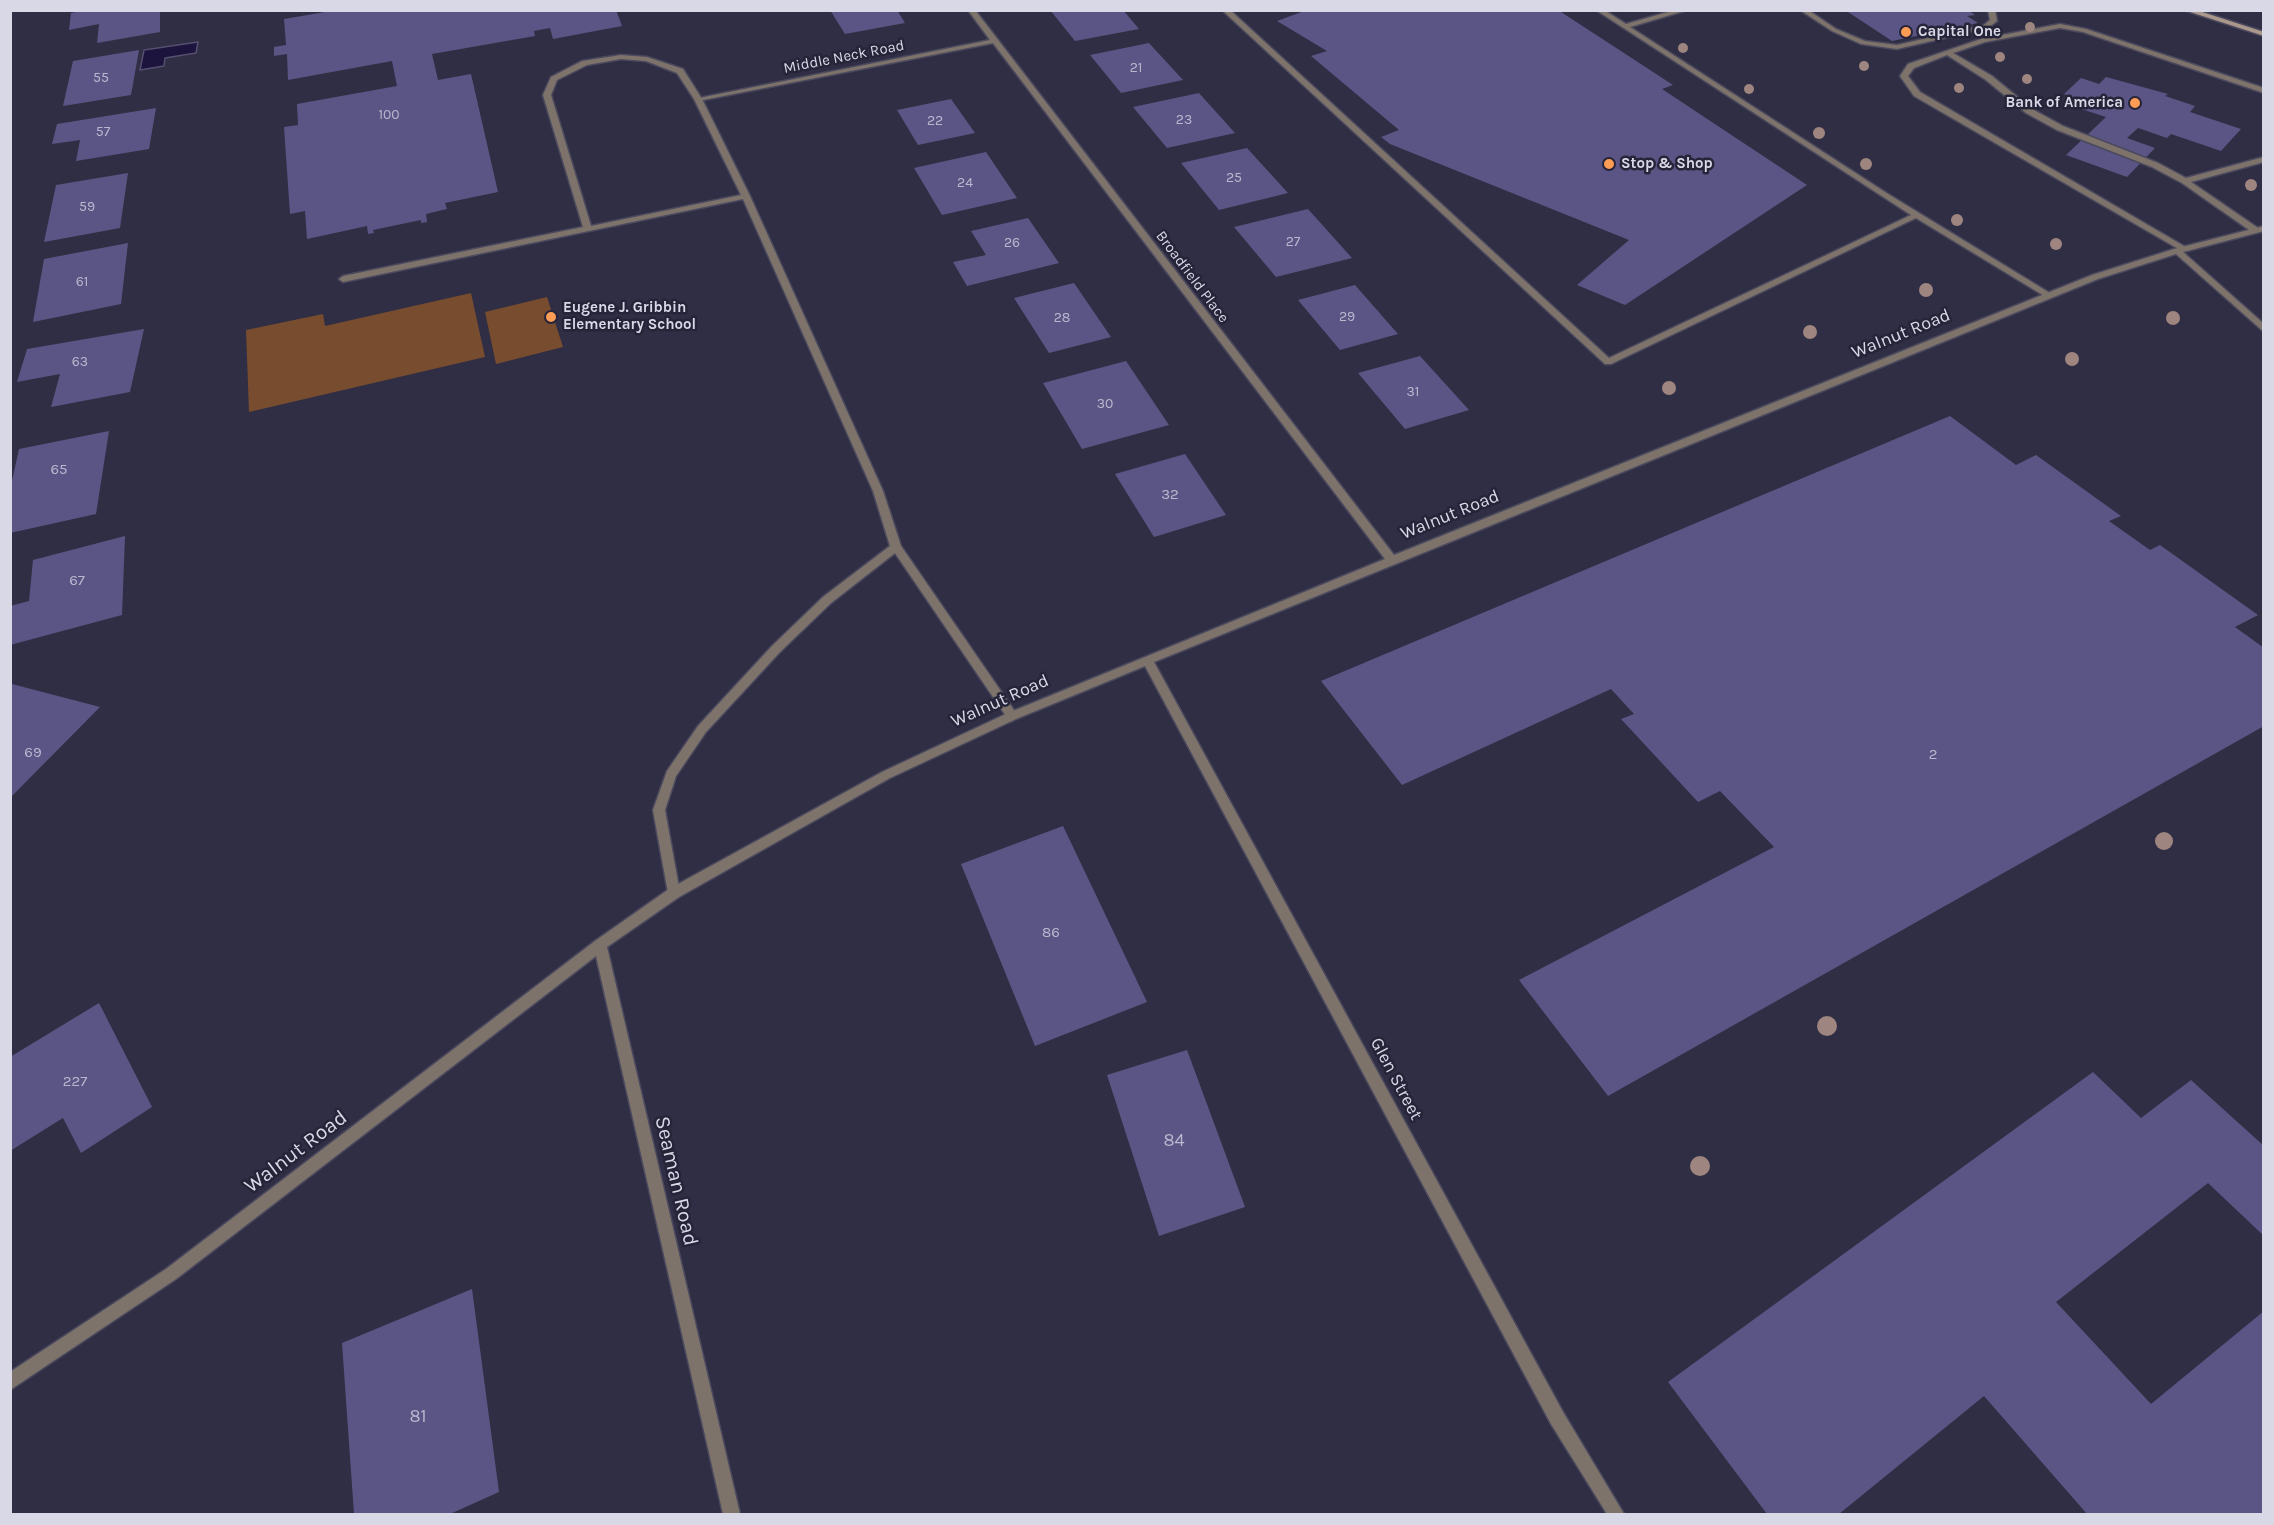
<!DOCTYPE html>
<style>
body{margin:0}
#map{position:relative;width:2274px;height:1525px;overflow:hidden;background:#302e44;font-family:Karla,sans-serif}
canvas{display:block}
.frame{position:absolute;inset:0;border:12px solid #d9d8e7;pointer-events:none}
</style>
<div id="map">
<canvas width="2274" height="1525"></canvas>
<div class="frame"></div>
</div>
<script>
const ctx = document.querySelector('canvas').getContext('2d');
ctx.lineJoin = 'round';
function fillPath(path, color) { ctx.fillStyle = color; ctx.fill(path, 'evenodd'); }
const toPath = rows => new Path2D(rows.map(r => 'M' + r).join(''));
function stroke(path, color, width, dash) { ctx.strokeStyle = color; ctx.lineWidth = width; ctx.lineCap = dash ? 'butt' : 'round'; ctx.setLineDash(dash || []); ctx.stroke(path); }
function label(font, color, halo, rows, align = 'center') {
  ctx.font = font + ' Karla,sans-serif'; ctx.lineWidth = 5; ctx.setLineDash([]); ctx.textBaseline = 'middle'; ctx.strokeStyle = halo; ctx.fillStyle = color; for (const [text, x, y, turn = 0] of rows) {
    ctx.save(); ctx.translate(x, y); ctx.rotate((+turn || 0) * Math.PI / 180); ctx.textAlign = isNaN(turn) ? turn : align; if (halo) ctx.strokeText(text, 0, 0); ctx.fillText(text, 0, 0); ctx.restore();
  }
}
const green = toPath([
 [471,293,485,357,249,412,246,330,323,314,325,326],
 [547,297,563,347,496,364,485,312]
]);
const water = toPath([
 [198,42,196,53,165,58,164,66,140,70,144,50,198,42]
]);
const building = toPath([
 [88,10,160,10,160,32,97,43,99,24,69,30,71,13],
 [337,10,616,10,622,26,553,39,550,28,534,31,535,36,432,54,438,80,471,74,498,192,445,203,447,209,426,214,427,222,421,223,421,220,373,230,374,233,368,234,367,226,307,239,305,211,290,214,284,127,298,125,297,104,397,86,392,61,288,80,287,54,274,56,274,47,286,45,284,19],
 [830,10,897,10,905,23,845,34],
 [1050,10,1123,10,1139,29,1075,41],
 [1307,10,1558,10,1673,85,1662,89,1807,185,1625,305,1577,285,1629,240,1390,144,1381,137,1399,130,1311,56,1327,51,1277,21],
 [1845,10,1968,10,1975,15,1967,16,1978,23,1892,41],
 [1149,43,1183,80,1121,93,1090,55],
 [139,50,131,95,63,106,73,61],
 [2106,77,2168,94,2165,96,2195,106,2190,112,2241,129,2221,151,2171,134,2167,138,2138,128,2127,138,2155,148,2127,177,2066,155,2106,117,2075,107,2082,101,2064,94,2081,78,2099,84],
 [1199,93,1235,133,1167,148,1133,107],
 [951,99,975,133,918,145,897,110],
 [156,108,149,149,76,161,80,140,52,144,57,124],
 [1247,148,1288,193,1219,210,1181,163],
 [986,152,1017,198,942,215,914,168],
 [128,173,120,228,44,242,56,185],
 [1308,209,1352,258,1276,277,1234,227],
 [1028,218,1059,263,967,286,953,262,986,255,971,231],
 [128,243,121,304,33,322,44,259],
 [1074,283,1111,337,1049,353,1014,298],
 [1355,285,1398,334,1340,350,1298,300],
 [144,329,130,392,51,407,60,374,17,382,27,349],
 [1420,356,1469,410,1405,429,1358,373],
 [1126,361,1169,425,1082,449,1043,383],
 [1950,416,2016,465,2036,455,2121,516,2109,521,2150,550,2160,545,2258,615,2235,627,2264,648,2264,726,1608,1096,1519,980,1774,847,1720,791,1698,802,1621,719,1634,714,1611,689,1402,785,1321,681],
 [109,431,96,514,10,533,10,490,19,449],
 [1185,454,1226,515,1154,537,1115,474],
 [125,536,122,615,10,645,10,606,29,601,33,560],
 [12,684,100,707,10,798,10,685],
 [1063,826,1147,1002,1035,1046,961,864],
 [99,1003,152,1107,81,1153,63,1118,10,1151,10,1057],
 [1187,1050,1245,1207,1159,1236,1107,1075],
 [2093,1072,2141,1118,2191,1080,2264,1146,2264,1236,2208,1183,2056,1302,2151,1404,2264,1311,2264,1514,2087,1514,1984,1396,1839,1514,1767,1514,1668,1382],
 [472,1289,499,1492,450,1514,354,1514,342,1343]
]);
const service = toPath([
 [1222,10,1230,10,1609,358,1911,215,1596,10,1604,10,1626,24,1675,10,1687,10,1630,27,1888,194,2053,295,2046,297,1916,218,1611,364,1605,364,1222,10],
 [1800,10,1808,10,1836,29,1865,41,1897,45,1984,25,1990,20,1988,10,1995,10,1997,21,1988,28,1897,49,1861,44,1832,31,1800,10],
 [2060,24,2086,29,2264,88,2264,93,2083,32,2060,28,1985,42,1953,53,1992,76,2032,109,2063,126,2158,163,2186,178,2264,157,2264,162,2191,182,2258,228,2258,232,2252,232,2182,183,2152,167,2057,130,2026,113,1986,80,1947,55,1914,68,1908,76,1920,92,2189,249,2182,251,1914,96,1900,76,1908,64,1981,39,2060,24],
 [621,55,647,57,683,69,702,99,750,196,883,491,901,546,1018,716,1012,721,1008,719,895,553,831,603,780,652,706,732,676,776,665,810,680,893,679,897,674,899,669,897,668,893,653,810,667,771,698,726,772,646,823,597,890,546,873,491,743,199,343,282,339,279,343,276,583,227,543,95,551,77,582,61,621,55],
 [621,59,646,61,677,73,694,99,741,195,591,226,551,95,557,80,587,65,621,59]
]);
const minor = toPath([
 [968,10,975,10,1394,555,2092,275,2174,249,2264,226,2264,231,2183,252,2264,324,2264,332,2176,254,2098,279,1154,662,1563,1412,1624,1514,1607,1514,1551,1424,1145,666,1016,719,890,778,679,897,607,947,740,1514,723,1514,596,956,176,1279,10,1390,10,1372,166,1269,595,941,669,889,882,772,1008,713,1385,559,993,43,698,101,694,99,990,40,968,10]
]);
const secondary = toPath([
 [2184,10,2196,10,2264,32,2264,36,2184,10]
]);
const trees = [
 [2030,27,5],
 [1683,48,5],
 [2000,57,5],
 [1864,66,5],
 [2027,79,5],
 [1959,88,5],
 [1749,89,5],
 [1819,133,6],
 [1866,164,6],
 [2251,185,6],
 [1957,220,6],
 [2056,244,6],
 [1926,290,7],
 [2173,318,7],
 [1810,332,7],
 [2072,359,7],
 [1669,388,7],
 [2164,841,9],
 [1827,1026,10],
 [1700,1166,10]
];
const markers = [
 [1906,32,6,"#fd9c55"],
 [2135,103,6,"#fd9c55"],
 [1609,164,6,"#fd9c55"],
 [551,317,6,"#fd9c55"]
];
const farNumbernames = [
 ["21",1136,68],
 ["55",101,78],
 ["100",389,115],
 ["23",1184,120],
 ["22",935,121],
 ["57",103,132],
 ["25",1234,178],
 ["24",965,183],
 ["59",87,207],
 ["27",1293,242],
 ["26",1012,243],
 ["61",82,282],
 ["29",1347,317],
 ["28",1062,318],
 ["63",80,362],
 ["31",1413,392],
 ["30",1105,404]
];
const farPoinames = [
 ["Capital One",1918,32],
 ["Bank of America",2123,103,"right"],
 ["Stop & Shop",1621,164],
 ["Eugene J. Gribbin",563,308],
 ["Elementary School",563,325]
];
const farStreetnames = [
 ["Middle Neck Road",844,57,-11],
 ["Broadfield Place",1192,277,53]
];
const numberNames = [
 ["65",59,470],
 ["32",1170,495],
 ["67",77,581],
 ["69",33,753],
 ["2",1933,755],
 ["86",1051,933],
 ["227",75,1082]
];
const streetNames = [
 ["Walnut Road",1901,334,-22],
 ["Walnut Road",1450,515,-22],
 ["Walnut Road",1000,701,-24],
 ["Glen Street",1396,1079,62]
];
const nearNumbernames = [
 ["84",1174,1141],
 ["81",418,1417]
];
const nearStreetnames = [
 ["Walnut Road",296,1152,-37],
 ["Seaman Road",676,1181,77]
];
fillPath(green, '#774c2f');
fillPath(water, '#1c143d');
stroke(water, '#554f70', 1.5);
fillPath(building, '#5b5585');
stroke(service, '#4b495e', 3);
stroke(minor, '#4b495e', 3);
stroke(secondary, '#4b495e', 3);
fillPath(service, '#7e736b');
fillPath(minor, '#7e736b');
fillPath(secondary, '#aa988c');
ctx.fillStyle = '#9f857f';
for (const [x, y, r] of trees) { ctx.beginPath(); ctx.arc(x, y, r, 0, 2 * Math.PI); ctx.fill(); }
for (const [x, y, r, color] of markers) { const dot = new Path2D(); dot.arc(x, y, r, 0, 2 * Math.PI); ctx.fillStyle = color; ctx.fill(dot); stroke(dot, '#262439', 2); }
label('14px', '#bab7ce', null, farNumbernames);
label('bold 15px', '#d9d8e7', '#262439', farPoinames, 'left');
label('15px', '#d9d8e7', '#262439', farStreetnames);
label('15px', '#bab7ce', null, numberNames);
label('18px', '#d9d8e7', '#262439', streetNames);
label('18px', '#bab7ce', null, nearNumbernames);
label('21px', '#d9d8e7', '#262439', nearStreetnames);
</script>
